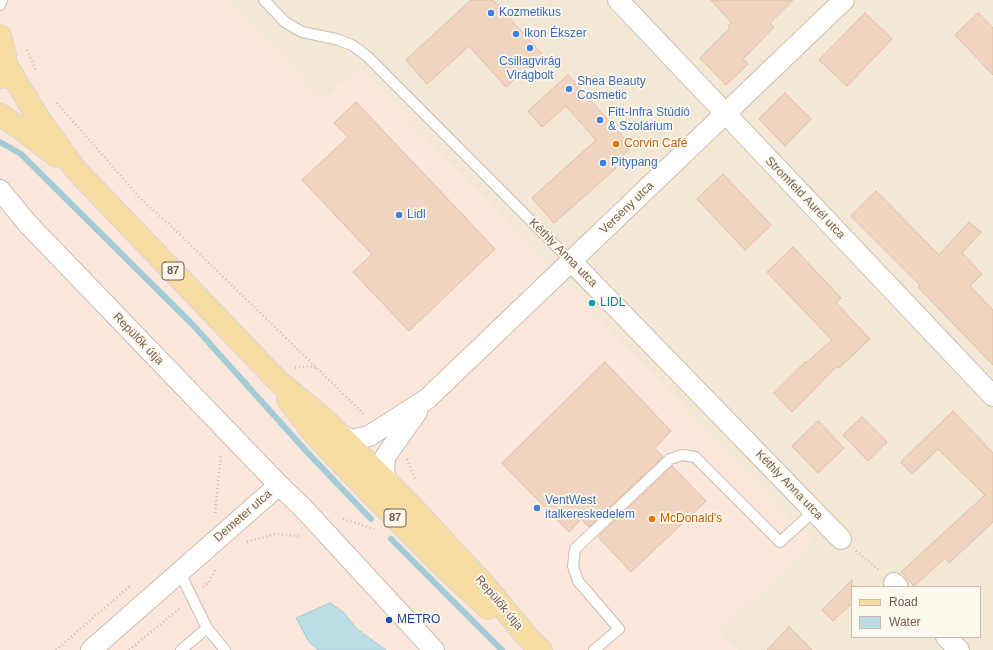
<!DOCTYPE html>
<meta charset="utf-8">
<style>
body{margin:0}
#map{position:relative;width:993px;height:650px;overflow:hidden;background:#fcf5e8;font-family:Arial,sans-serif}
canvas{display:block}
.legend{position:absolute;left:851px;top:586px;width:130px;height:52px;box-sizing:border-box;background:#fef9ee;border:1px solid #c7bbae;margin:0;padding:5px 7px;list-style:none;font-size:12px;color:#755d4d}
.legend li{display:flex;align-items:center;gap:8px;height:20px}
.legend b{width:20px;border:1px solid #c7bbae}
</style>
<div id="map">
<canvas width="993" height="650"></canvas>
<ul class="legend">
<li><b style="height:5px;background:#f7dca3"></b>Road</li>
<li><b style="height:11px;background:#bddde5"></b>Water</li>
</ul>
</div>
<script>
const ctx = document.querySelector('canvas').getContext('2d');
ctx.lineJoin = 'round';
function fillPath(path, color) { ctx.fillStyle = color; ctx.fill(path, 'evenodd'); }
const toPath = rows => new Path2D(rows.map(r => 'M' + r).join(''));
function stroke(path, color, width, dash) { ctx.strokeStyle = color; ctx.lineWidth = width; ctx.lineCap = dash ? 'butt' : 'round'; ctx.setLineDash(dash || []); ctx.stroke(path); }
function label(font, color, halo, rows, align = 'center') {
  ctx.font = font + ' Arial,sans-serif'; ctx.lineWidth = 3.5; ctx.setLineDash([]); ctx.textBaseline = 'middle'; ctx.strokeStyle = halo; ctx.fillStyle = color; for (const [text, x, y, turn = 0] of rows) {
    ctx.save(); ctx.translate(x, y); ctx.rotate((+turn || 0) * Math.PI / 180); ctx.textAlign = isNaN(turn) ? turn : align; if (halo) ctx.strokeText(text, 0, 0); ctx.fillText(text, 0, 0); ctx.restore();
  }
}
const residential = toPath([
 [229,0,993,0,993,650,738,650,721,632,814,542,360,68,325,100],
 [852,587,980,587,980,637,852,637]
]);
const commercial = toPath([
 [0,0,229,0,325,100,360,67,814,542,722,632,738,650,0,650]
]);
const water = toPath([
 [330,603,343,612,357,629,386,650,318,650,309,642,296,618,330,603]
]);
const stream = toPath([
 [0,142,21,154,193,325,306,451,371,519],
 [391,539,502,650]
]);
const building = toPath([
 [471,0,493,0,542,54,506,87,469,46,427,84,406,60,471,0],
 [711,0,793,0,770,23,774,27,743,59,748,64,726,85,700,58,730,28,728,26,732,23,711,0],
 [865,13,892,39,847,86,819,60,865,13],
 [978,13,993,28,993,75,955,35,978,13],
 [568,75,632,147,613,164,616,168,554,223,532,198,596,140,566,106,542,127,528,111,568,75],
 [785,93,811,119,785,146,759,119,785,93],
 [356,102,495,249,409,331,353,272,372,254,302,180,348,137,334,123,356,102],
 [723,174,771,225,745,250,697,199,723,174],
 [876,191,939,255,969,222,981,232,962,253,982,274,970,286,993,310,993,365,918,287,920,285,851,216,876,191],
 [793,247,841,298,836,303,870,339,839,368,837,366,792,412,774,393,805,362,806,363,832,340,767,272,793,247],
 [605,362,671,431,655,448,663,457,589,527,581,519,569,532,502,463,605,362],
 [953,411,993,453,993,522,949,563,945,558,914,586,901,572,985,495,938,449,912,474,901,462,953,411],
 [862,417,887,442,868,461,843,435,862,417],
 [818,421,844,448,818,473,792,446,818,421],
 [672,466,706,501,631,572,598,537,672,466],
 [852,580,852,603,833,621,822,610,852,580],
 [789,627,812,650,767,650,789,627]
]);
const path = toPath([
 [27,50,36,71],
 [57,103,141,199,174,229,365,415],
 [295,368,309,366,318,369],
 [407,459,415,479],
 [215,513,221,454],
 [343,519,374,529],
 [247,542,275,534,299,536],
 [856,551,880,571],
 [203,587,209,582,215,570],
 [56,650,130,586],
 [129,650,180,608]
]);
const service = toPath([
 [264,0,285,22,302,32,336,39,352,45,368,57,572,262],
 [0,5,2,0],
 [179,571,207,628,225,650],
 [181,650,207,628],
 [594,650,619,629,578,581,573,566,575,549,670,459,682,455,695,457,780,542,814,511]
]);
const minor = toPath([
 [618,0,993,396],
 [0,190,27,223,279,485,303,508,434,650],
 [572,262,841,539],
 [336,431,350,440,369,436,427,399,844,0],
 [392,487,384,475,385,457,417,412],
 [894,583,898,587],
 [946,637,959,650],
 [91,650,279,485]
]);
const primary = toPath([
 [0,36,5,56,1,77],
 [5,63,39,119,75,169,278,381,324,419,412,507,487,588,529,639,541,650],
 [0,115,20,128,57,156],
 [288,399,312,431,351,473,445,568,488,608]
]);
const markers = [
 [491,13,4,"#3f7fe0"],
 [516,34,4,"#3f7fe0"],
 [530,48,4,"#3f7fe0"],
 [569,89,4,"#3f7fe0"],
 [600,120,4,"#3f7fe0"],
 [616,144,4,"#e8710a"],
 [603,163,4,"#3f7fe0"],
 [399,215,4,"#3f7fe0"],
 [592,303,4,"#0f9aa8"],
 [537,508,4,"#3f7fe0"],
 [652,519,4,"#e8710a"],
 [389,620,4,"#1a4fb4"]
];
const shields = [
 [173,271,22],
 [395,518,22]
];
const shieldNames = [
 ["87",173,271],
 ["87",395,518]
];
const shopNames = [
 ["Kozmetikus",499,13],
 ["Ikon Ékszer",524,34],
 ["Csillagvirág",530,62,"center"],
 ["Virágbolt",530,76,"center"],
 ["Shea Beauty",577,82],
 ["Cosmetic",577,96],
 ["Fitt-Infra Stúdió",608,113],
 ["& Szolárium",608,127],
 ["Pitypang",611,163],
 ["Lidl",407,215],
 ["VentWest",545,501],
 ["italkereskedelem",545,515]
];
const foodNames = [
 ["Corvin Café",624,144],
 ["McDonald's",660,519]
];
const streetNames = [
 ["Stromfeld Aurél utca",805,198,46],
 ["Verseny utca",627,208,-44],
 ["Kéthly Anna utca",563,253,45],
 ["Repülők útja",138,339,46],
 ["Kéthly Anna utca",789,485,46],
 ["Demeter utca",243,516,-41],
 ["Repülők útja",499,603,50]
];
const cultureNames = [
 ["LIDL",600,303]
];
const transitNames = [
 ["METRO",397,620]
];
fillPath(residential, '#f3e7d6');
fillPath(commercial, '#fbe7dc');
fillPath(water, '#bddde5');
stroke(water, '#a3ccd6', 1);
stroke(stream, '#a3ccd6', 6);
fillPath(building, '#f0d6c1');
stroke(building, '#e2bda2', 1);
stroke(service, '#cdbdae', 12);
stroke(minor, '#cdbdae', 22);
stroke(primary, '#dbd5d1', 24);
stroke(path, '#d5b9a3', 2.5, [1, 3]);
stroke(service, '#fff', 10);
stroke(minor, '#fff', 20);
stroke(primary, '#f7dca3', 22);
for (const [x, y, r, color] of markers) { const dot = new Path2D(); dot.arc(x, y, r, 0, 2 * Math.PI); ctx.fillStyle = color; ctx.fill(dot); stroke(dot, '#fef9ee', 1.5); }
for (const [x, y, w] of shields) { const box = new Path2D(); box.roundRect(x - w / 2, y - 9, w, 18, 3); ctx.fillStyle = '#fef9ee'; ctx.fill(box); stroke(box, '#755d4d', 1); }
label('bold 11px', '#755d4d', null, shieldNames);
label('12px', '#366cbe', '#fef9ee', shopNames, 'left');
label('12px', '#c56008', '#fef9ee', foodNames, 'left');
label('12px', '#755d4d', '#fef9ee', streetNames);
label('12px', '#0d838f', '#fef9ee', cultureNames, 'left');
label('12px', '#164399', '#fef9ee', transitNames, 'left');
</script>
